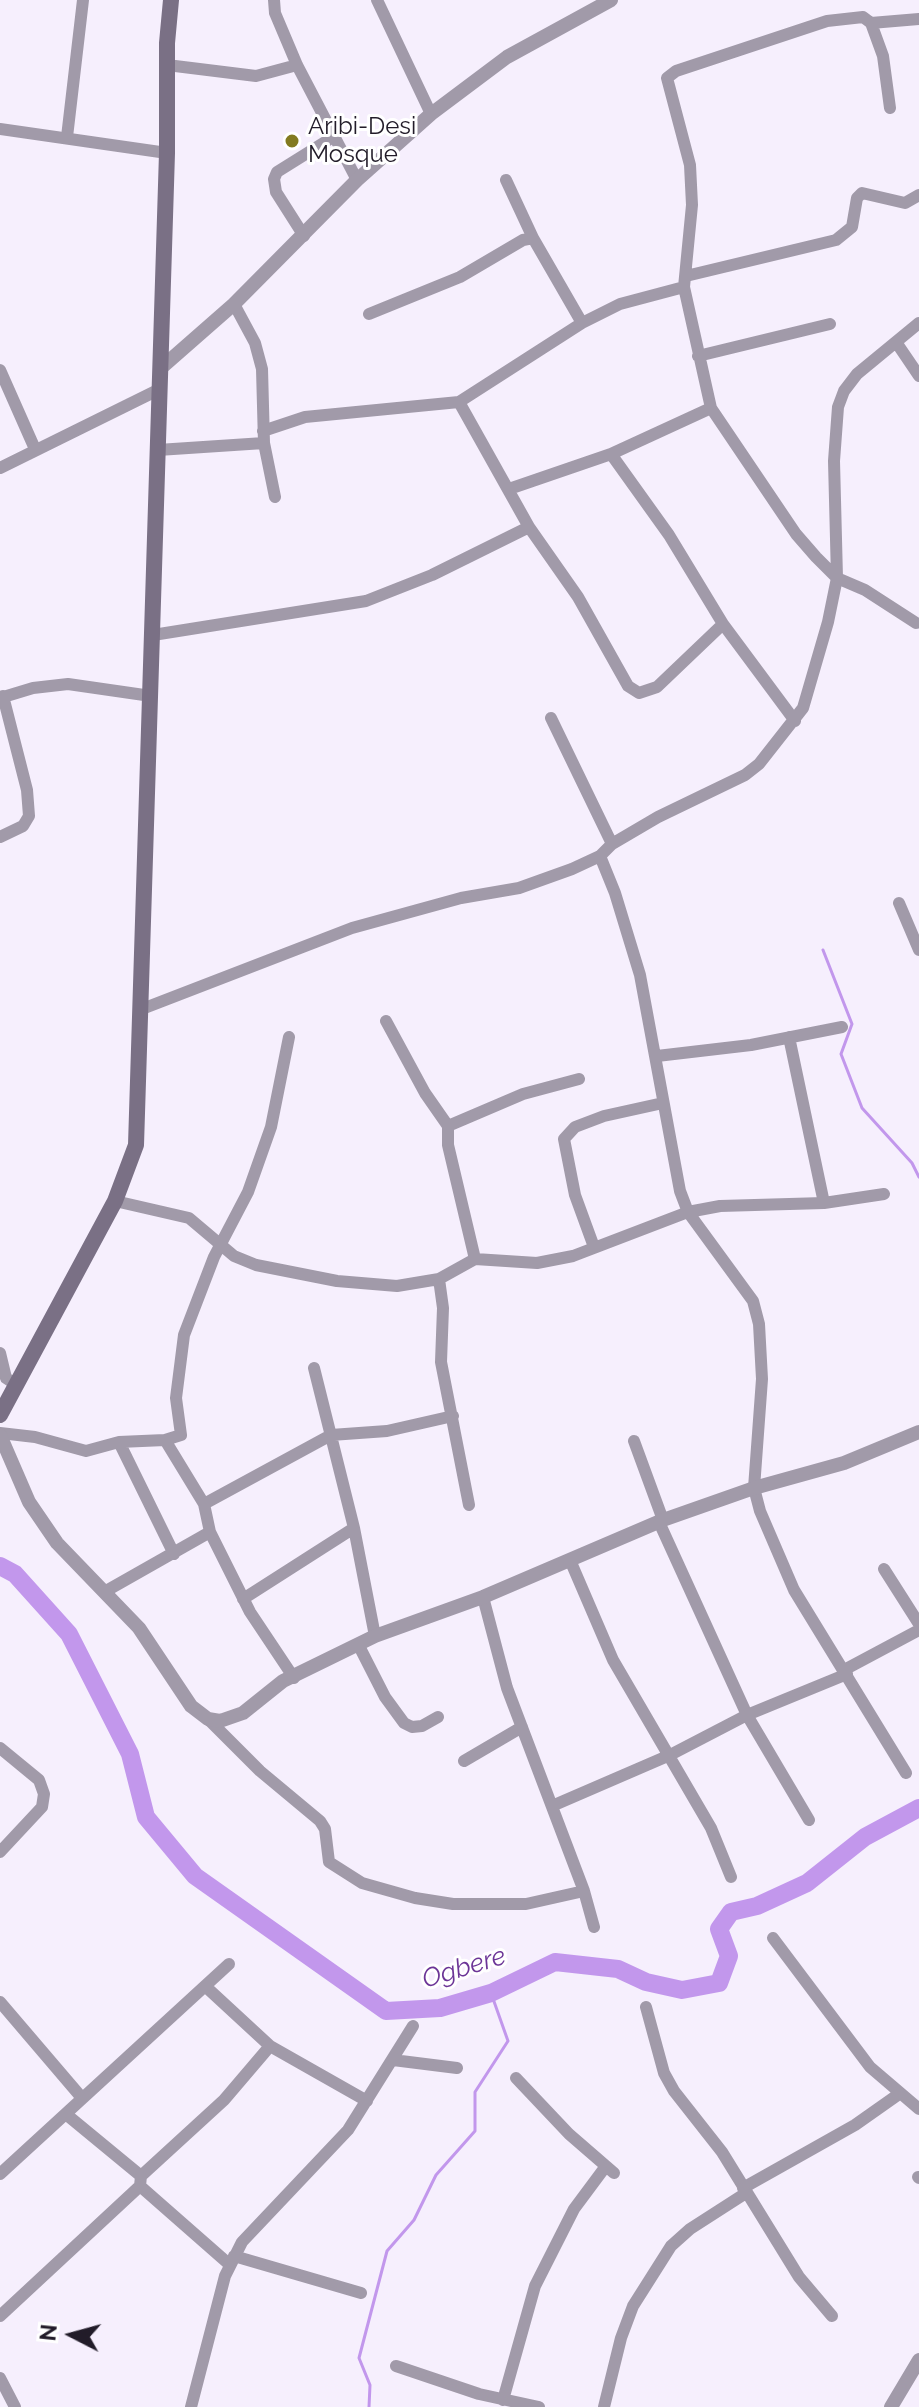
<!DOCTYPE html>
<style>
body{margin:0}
#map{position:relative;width:919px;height:2407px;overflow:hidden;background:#f6effd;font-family:Raleway,sans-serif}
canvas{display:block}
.north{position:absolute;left:32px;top:2295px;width:80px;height:80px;-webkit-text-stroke:6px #fff;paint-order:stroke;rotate:276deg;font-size:22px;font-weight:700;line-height:32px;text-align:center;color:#221c29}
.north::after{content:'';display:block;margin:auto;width:28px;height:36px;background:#221c29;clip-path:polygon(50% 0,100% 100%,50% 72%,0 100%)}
</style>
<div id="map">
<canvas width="919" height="2407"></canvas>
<div class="north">N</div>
</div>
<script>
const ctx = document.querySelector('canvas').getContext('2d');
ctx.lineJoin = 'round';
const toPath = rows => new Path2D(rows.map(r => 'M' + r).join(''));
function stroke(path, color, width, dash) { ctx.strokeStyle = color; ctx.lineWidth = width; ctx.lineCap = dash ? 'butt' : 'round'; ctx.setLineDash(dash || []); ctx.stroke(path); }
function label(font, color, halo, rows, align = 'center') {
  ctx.font = font + ' Raleway,sans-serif'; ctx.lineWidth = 6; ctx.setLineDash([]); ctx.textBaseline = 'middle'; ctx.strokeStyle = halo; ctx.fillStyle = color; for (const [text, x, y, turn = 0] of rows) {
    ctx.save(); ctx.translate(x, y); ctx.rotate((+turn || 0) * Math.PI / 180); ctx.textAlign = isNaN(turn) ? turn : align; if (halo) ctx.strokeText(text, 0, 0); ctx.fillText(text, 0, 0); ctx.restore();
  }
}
const stream = toPath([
 [823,950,852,1024,841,1054,862,1108,912,1163,919,1177],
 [369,2407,370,2385,359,2358,387,2251,414,2220,436,2175,475,2131,475,2092,508,2041,491,1993]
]);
const river = toPath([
 [0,1566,15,1574,69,1634,130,1754,146,1817,195,1876,386,2011,440,2008,491,1993,555,1962,618,1969,646,1982,682,1990,719,1983,729,1956,719,1929,731,1912,757,1906,807,1883,865,1837,919,1808]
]);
const minor = toPath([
 [274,0,275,13,297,65,357,180],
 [377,0,431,114],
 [871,23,883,56,890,108],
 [167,65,256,76,297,65],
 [0,129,167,153],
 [67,137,83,0],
 [506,180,533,238,582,323],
 [304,236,276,192,274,179,277,172,333,137],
 [686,276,836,240,852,227,857,198,862,193,905,203,919,195],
 [234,304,255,343,262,369,264,443,275,497],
 [369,314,460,277,523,240,533,238],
 [896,342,919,376],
 [698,356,830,324],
 [0,370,35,449],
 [459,402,529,527,578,597,628,686,639,693,657,687,723,624],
 [263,431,305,417,459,402,582,323,620,304,684,287],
 [158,450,264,443],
 [611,454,669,535,723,624,795,721],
 [0,468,160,389],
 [509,489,611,454,711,408],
 [916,623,865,590,837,578,816,557,796,534,711,408,684,287,692,205,690,165,667,78,676,71,827,21,863,17,871,23,919,19],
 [153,635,366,601,432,575,529,527],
 [0,698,33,688,68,684,151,696],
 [551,718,612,844],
 [0,837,23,826,29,816,27,790,3,696],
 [600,856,615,893,640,975,680,1191,688,1212,753,1301,759,1324,762,1379,754,1488,760,1511,794,1590,906,1773],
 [899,903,919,950],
 [142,1009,352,928,461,898,519,888,572,869,600,856,612,844,658,817,745,775,759,764,803,708,828,622,837,578,834,461,838,407,844,391,857,374,919,323],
 [386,1021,425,1093,448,1126,448,1145,475,1259],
 [789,1037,824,1203],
 [657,1056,751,1045,842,1027],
 [448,1126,523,1094,579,1079],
 [115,1201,189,1218,234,1256,256,1265,337,1281,397,1286,439,1279,475,1259,537,1263,573,1256,688,1212,720,1206,824,1203,884,1194],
 [594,1247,575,1195,564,1139,575,1127,604,1116,663,1103],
 [439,1279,443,1308,441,1362,469,1505],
 [0,1353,6,1378,15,1384],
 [314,1368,354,1528,375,1636],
 [0,1433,35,1437,86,1451,119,1442,165,1440,181,1435,176,1398,184,1335,214,1257,248,1192,271,1127,289,1037],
 [165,1440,204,1504,210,1532,250,1612,294,1678],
 [634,1441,663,1520],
 [119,1442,174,1554],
 [204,1504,331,1435,387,1431,453,1416],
 [659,1522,747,1715,809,1820],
 [570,1560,613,1660,711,1828,731,1877],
 [884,1569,919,1624],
 [106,1591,210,1532],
 [483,1597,507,1688,584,1891,594,1927],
 [243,1599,354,1528],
 [358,1644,385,1697,404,1723,412,1727,422,1726,438,1717],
 [844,1670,919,1630],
 [208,1719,260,1771,320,1821,325,1829,329,1862,362,1883,415,1898,453,1904,526,1904,584,1891],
 [0,1748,39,1780,44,1794,42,1807,0,1852],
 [464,1761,522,1727],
 [552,1806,670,1755,747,1715,847,1674],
 [773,1938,870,2067,919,2109],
 [205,1986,270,2046,367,2101],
 [0,2002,82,2098],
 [646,2007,664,2073,674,2091,722,2152,799,2277,832,2316],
 [393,2060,457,2068],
 [516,2078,569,2134,614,2173],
 [67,2115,141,2176],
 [0,2174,229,1964],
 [918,2177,919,2178],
 [140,2186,230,2265],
 [743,2188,855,2125,899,2094],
 [234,2256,361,2293],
 [0,2316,140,2186,141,2176,224,2100,270,2046],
 [396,2366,479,2394,539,2407],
 [0,2378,15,2407],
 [503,2400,535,2286,574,2209,606,2166],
 [191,2407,225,2276,242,2242,348,2130,413,2026],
 [604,2407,621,2338,633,2306,671,2246,690,2229,746,2193]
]);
const tertiary = toPath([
 [161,368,234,304,357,180,431,114,507,57,611,0],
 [0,1435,29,1502,57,1543,139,1628,191,1706,208,1719,220,1721,243,1713,283,1681,375,1636,483,1597,663,1520,754,1488,844,1463,919,1432],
 [891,2407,919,2360]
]);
const secondary = toPath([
 [0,1415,115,1201,136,1145,167,153,167,43,171,0]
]);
const markers = [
 [292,141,8,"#827a20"]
];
const poiNames = [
 ["Aribi-Desi",308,127],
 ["Mosque",308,155]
];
const waterNames = [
 ["Ogbere",464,1968,-17]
];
stroke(stream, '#c297ec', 3);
stroke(river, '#c297ec', 18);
stroke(minor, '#a19aa9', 12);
stroke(tertiary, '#a19aa9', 14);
stroke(secondary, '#7a7085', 16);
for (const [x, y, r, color] of markers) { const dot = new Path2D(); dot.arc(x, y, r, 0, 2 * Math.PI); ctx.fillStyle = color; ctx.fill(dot); stroke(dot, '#fff', 3); }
label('24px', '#221c29', '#fff', poiNames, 'left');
label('italic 26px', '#6c3597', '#fff', waterNames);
</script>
